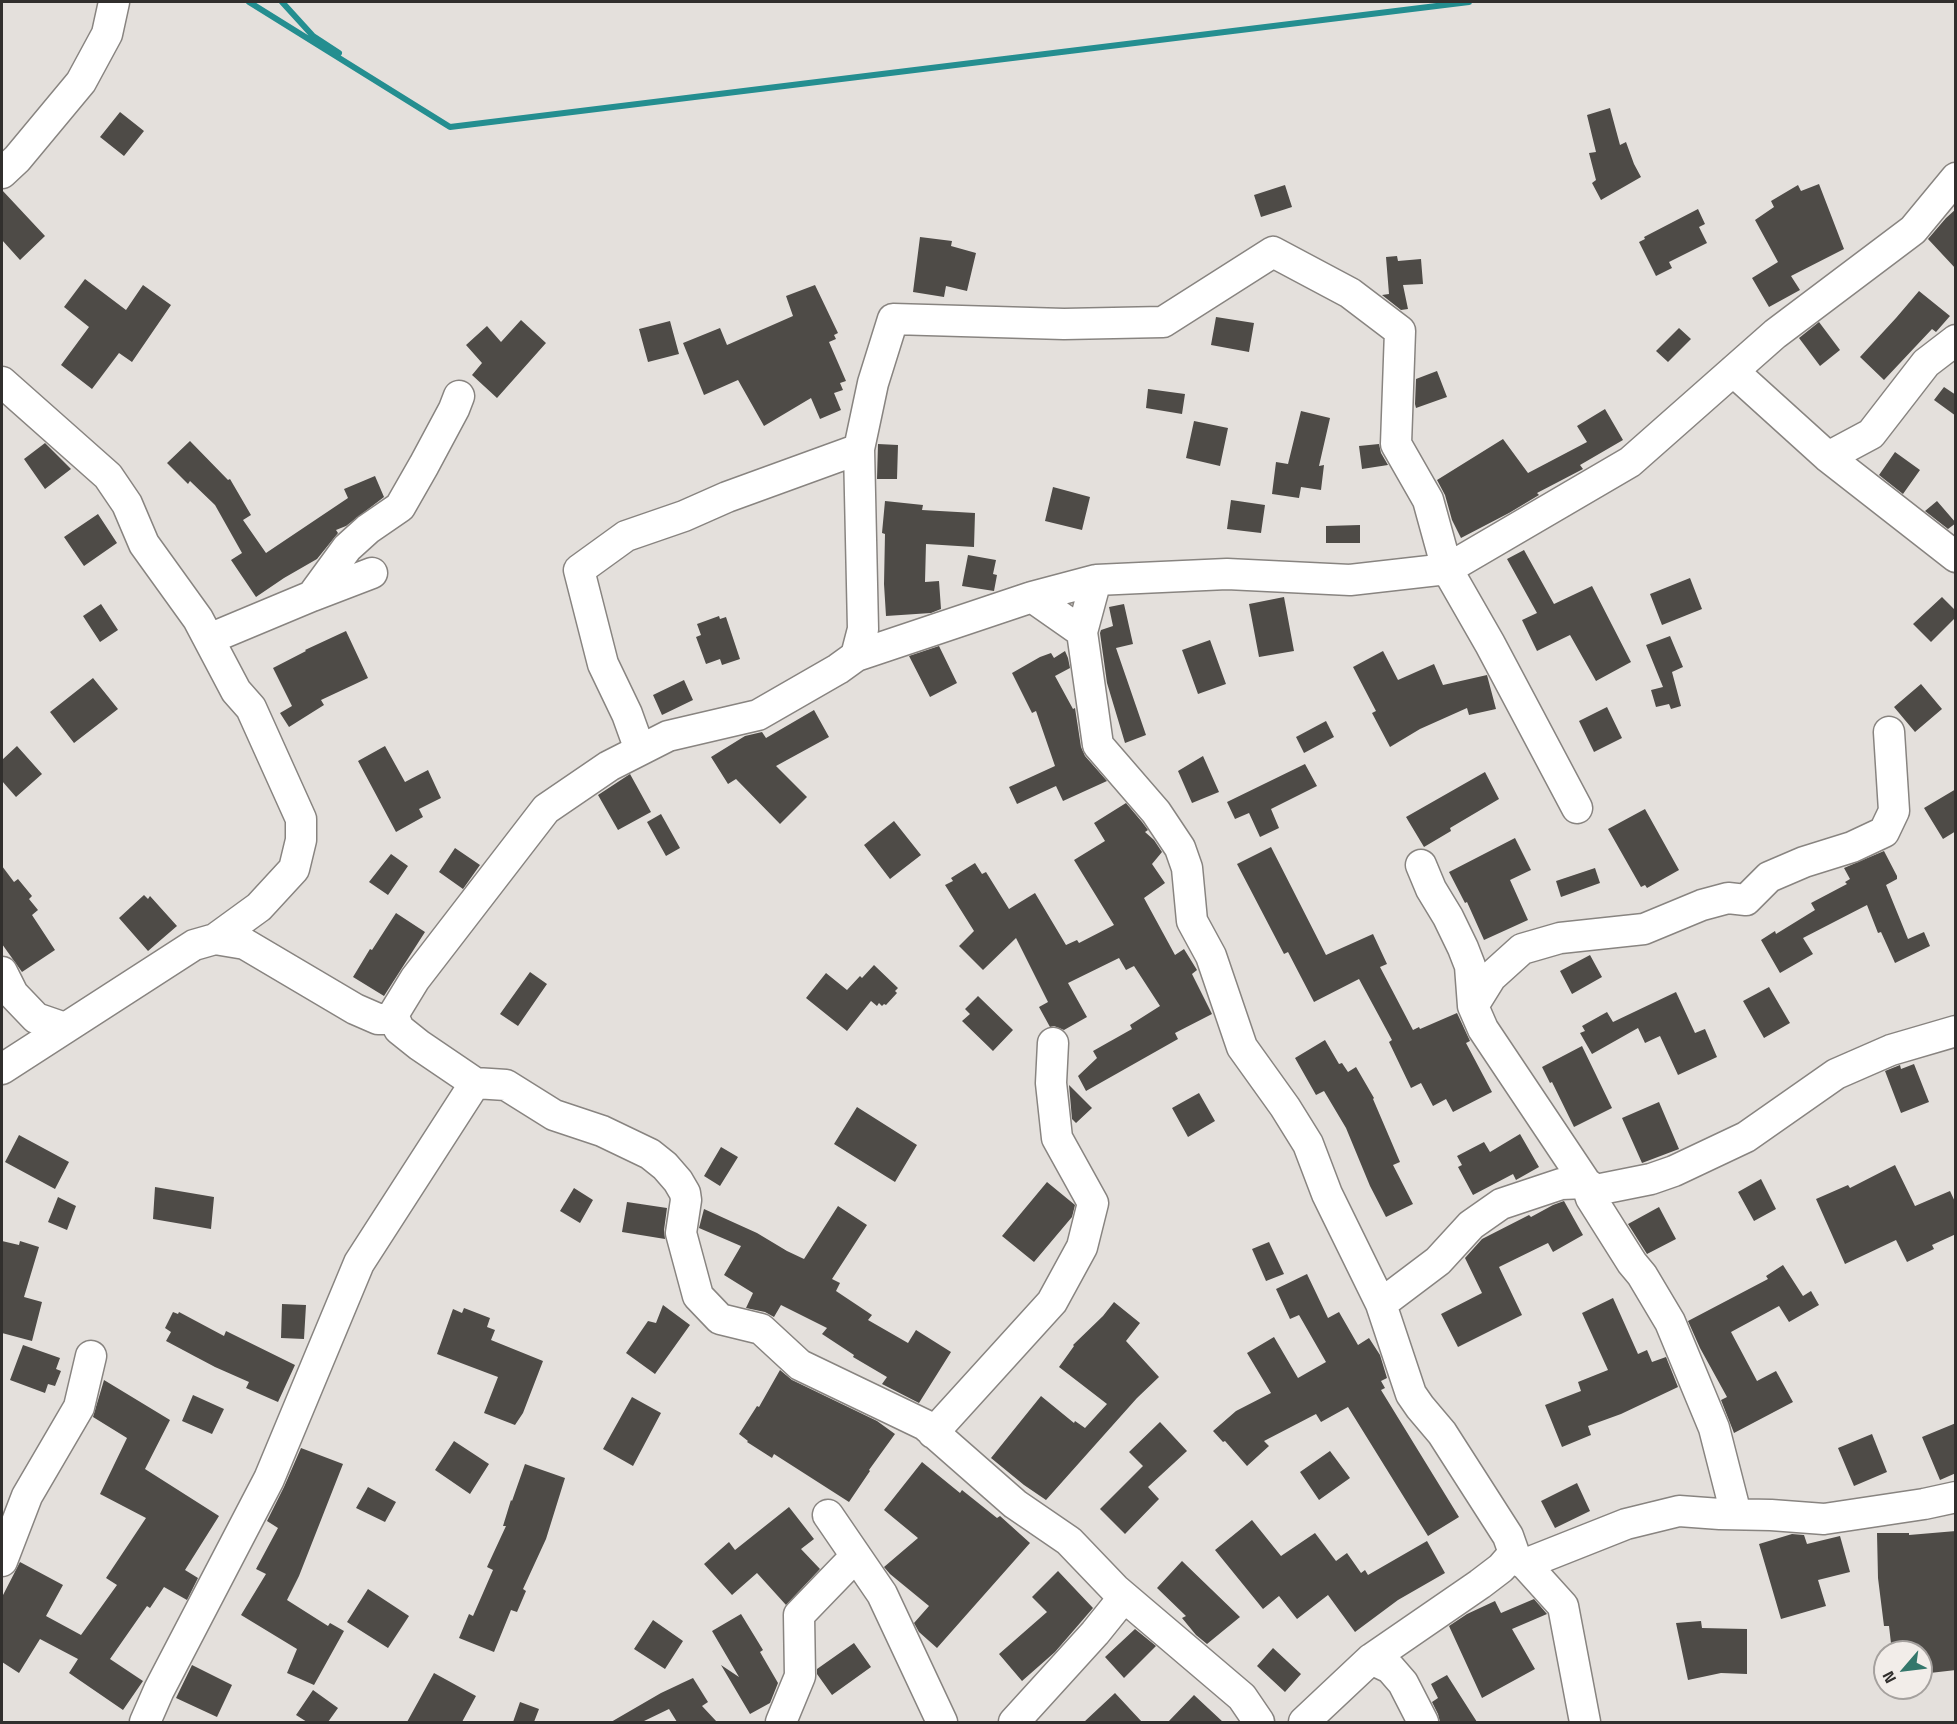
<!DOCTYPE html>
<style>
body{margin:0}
#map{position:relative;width:1957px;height:1724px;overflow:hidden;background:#e4e0dc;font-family:"Titillium Web",sans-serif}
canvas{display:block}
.frame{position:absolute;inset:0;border:3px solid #312f2d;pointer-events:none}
.north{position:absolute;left:1873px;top:1640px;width:60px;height:60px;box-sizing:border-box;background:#f2ede9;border:2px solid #a5a19e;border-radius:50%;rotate:242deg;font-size:16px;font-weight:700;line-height:24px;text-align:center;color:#312f2d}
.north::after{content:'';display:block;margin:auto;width:21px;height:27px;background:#34776b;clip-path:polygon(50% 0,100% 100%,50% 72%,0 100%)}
</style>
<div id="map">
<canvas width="1957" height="1724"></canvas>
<div class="frame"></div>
<div class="north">N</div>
</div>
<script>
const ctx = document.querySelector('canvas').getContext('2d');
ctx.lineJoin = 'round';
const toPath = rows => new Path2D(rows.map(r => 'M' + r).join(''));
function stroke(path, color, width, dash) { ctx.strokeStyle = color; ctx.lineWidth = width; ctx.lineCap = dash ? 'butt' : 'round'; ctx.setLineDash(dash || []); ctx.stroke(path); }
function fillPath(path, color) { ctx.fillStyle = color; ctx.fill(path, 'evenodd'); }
const stream = toPath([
 [249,2,450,127,1469,2],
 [282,2,313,36,339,53]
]);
const building = toPath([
 [1610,108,1620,145,1626,142,1634,164,1641,177,1601,200,1592,183,1596,180,1589,153,1596,152,1587,115],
 [120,112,144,131,124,156,100,137],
 [1819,184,1844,249,1791,276,1800,290,1769,307,1752,278,1778,262,1755,220,1774,207,1771,201,1798,185,1801,191],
 [1285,185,1292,207,1261,217,1254,195],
 [2,190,45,236,20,260,2,240],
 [1698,209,1705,224,1699,227,1707,243,1669,262,1672,268,1656,276,1639,242,1645,239,1644,237],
 [1956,209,1956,269,1928,239,1946,218],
 [920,237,952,241,951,246,976,253,967,291,946,286,944,297,913,292],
 [1397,256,1398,261,1421,259,1423,284,1403,285,1408,309,1401,310,1382,295,1389,294,1386,257],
 [85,279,126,310,143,285,171,305,132,362,119,353,92,389,61,365,89,327,64,307],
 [815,285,838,333,834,335,836,339,829,342,846,381,840,383,843,390,834,393,841,410,820,419,811,398,764,426,738,380,704,395,683,343,720,328,727,345,793,316,786,296],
 [1919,291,1950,316,1936,332,1932,329,1884,380,1860,357,1896,318],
 [1216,317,1254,323,1249,352,1211,345],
 [521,320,546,343,497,398,472,375,482,363,466,345,487,326,501,342],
 [670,321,679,354,648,362,639,329],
 [1819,322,1840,350,1820,366,1799,338],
 [1679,328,1691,339,1668,362,1656,351],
 [1437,371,1447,397,1416,408,1415,404,1416,379],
 [1944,387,1956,395,1956,416,1934,400],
 [1148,389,1185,394,1182,414,1146,408],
 [1605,409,1623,440,1580,465,1583,469,1537,493,1539,495,1509,513,1461,538,1452,520,1445,495,1437,480,1503,439,1528,473,1587,442,1577,426],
 [1301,411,1330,418,1319,466,1324,465,1321,490,1301,487,1299,498,1272,494,1276,462,1288,464],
 [1194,421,1228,428,1220,466,1186,458],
 [190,441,228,480,230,479,251,515,243,520,266,553,348,498,344,489,375,476,384,497,346,526,336,530,338,533,317,559,284,578,256,597,231,560,242,553,215,505,190,481,188,484,167,463],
 [45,443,71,469,45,489,24,459],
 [878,444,898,445,897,479,877,479],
 [1379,444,1381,453,1388,465,1362,469,1359,446],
 [1895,452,1920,470,1903,494,1879,475],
 [1053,487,1090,497,1082,530,1045,521],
 [1231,500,1265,505,1261,533,1227,529],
 [885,501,923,505,922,510,975,513,974,547,926,544,925,582,939,581,941,609,931,613,886,616,884,584,885,534,882,533],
 [1937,501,1956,523,1948,529,1925,511],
 [98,514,117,543,84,566,64,537],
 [1360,525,1360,543,1326,543,1326,526],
 [1524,550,1554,604,1592,586,1631,662,1596,681,1570,635,1537,651,1522,620,1537,613,1507,559],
 [968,555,996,560,993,574,997,575,994,591,962,586],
 [1690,578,1702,609,1662,625,1650,594],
 [1284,597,1294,651,1259,657,1249,604],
 [1942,597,1956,611,1956,617,1931,642,1913,624],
 [101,604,118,630,100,642,83,616],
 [1124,604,1133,644,1116,648,1146,735,1125,743,1107,683,1100,633,1101,630,1113,626,1109,607],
 [719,616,720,619,726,617,740,659,722,665,720,659,706,664,696,637,701,635,697,624],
 [346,631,368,678,321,700,324,705,289,727,280,713,292,706,273,668,306,651,305,650],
 [1670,636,1683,667,1672,672,1681,706,1671,709,1669,704,1656,707,1651,690,1663,687,1646,645],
 [1210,640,1226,684,1198,694,1182,650],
 [939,646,957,683,930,697,909,656],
 [1065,651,1068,658,1070,668,1055,676,1073,709,1075,708,1081,747,1085,756,1107,781,1063,801,1056,786,1017,804,1009,787,1055,766,1036,711,1032,713,1012,673,1040,657,1051,653,1054,658],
 [1383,651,1398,680,1434,664,1443,685,1487,675,1496,709,1469,715,1467,708,1420,729,1390,747,1372,713,1376,711,1353,667],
 [93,678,118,709,74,743,50,712],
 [684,680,693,700,662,715,653,695],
 [1921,684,1942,709,1915,732,1894,707],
 [1607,707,1622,738,1594,752,1579,721],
 [814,710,829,737,776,766,807,797,780,824,736,779,728,784,711,757,745,736,762,732,766,738],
 [1326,721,1334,737,1304,753,1296,737],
 [17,746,42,774,16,797,2,781,2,760],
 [385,746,405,782,428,770,441,798,419,809,423,817,396,832,358,761],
 [1203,756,1219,792,1192,803,1178,771],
 [1305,764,1317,786,1271,809,1279,828,1260,837,1249,813,1235,819,1227,802],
 [1485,772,1499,799,1450,828,1451,831,1424,847,1406,817],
 [630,774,651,812,618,830,598,795],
 [1956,789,1956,831,1943,839,1924,808],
 [1126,803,1142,822,1148,830,1145,832,1154,840,1162,852,1152,864,1165,883,1144,898,1175,955,1184,949,1197,970,1192,974,1212,1014,1175,1033,1178,1039,1086,1091,1078,1076,1097,1058,1093,1051,1132,1029,1130,1025,1160,1006,1134,966,1126,970,1119,958,1068,983,1087,1017,1064,1030,1054,1026,1050,1027,1039,1007,1048,1002,1016,938,983,970,959,946,974,931,945,885,953,881,951,878,975,863,982,874,986,872,1009,909,1035,893,1066,945,1077,940,1079,943,1114,925,1074,860,1105,841,1094,823],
 [1645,809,1679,870,1647,888,1645,885,1641,887,1608,829],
 [661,814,680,848,666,856,647,822],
 [894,821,921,855,890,879,864,845],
 [1515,838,1531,870,1510,880,1528,920,1484,940,1467,902,1465,903,1449,872],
 [1271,847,1326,955,1373,934,1387,964,1380,967,1413,1030,1419,1027,1420,1029,1457,1013,1470,1041,1466,1043,1492,1092,1453,1112,1446,1099,1433,1106,1421,1083,1411,1088,1389,1042,1392,1040,1359,979,1314,1002,1288,952,1284,954,1237,864],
 [455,848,480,865,463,889,439,872],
 [1884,851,1897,876,1897,879,1886,885,1908,939,1924,932,1930,946,1895,963,1881,932,1878,933,1867,905,1803,938,1813,954,1780,973,1761,940,1775,931,1776,934,1815,910,1811,903,1847,884,1845,882,1850,879,1844,868],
 [391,854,408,866,388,895,369,882],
 [2,866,14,882,18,879,32,896,29,899,38,910,32,915,55,950,22,972,2,944],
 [1595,868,1600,883,1561,897,1556,881],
 [144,895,148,899,150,896,177,926,148,951,119,918],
 [396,913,425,932,384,996,353,977,370,949,372,950],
 [1590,955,1602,977,1572,994,1560,971],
 [874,965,898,988,895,991,897,993,886,1005,884,1004,882,1006,879,1003,877,1006,871,1001,847,1031,806,998,826,973,847,990,860,976,862,978],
 [530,972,547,984,518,1026,500,1014],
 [1769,987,1790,1023,1764,1038,1743,1001],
 [1676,992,1695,1033,1705,1029,1717,1057,1678,1075,1660,1036,1645,1043,1638,1028,1592,1054,1580,1033,1585,1031,1582,1026,1607,1012,1613,1022],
 [978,996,1013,1030,993,1051,962,1021,970,1014,965,1009],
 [1325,1040,1339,1064,1342,1063,1348,1072,1356,1067,1374,1098,1373,1099,1400,1162,1393,1165,1413,1204,1386,1217,1370,1186,1346,1128,1324,1091,1316,1095,1295,1058],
 [1582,1046,1612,1108,1574,1127,1552,1082,1550,1083,1542,1067],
 [1914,1064,1929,1102,1901,1113,1885,1071,1900,1065,1901,1069],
 [1069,1085,1092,1108,1076,1123,1072,1119],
 [1199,1093,1215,1121,1188,1137,1172,1108],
 [1659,1102,1679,1149,1642,1163,1622,1118],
 [857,1107,917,1145,895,1182,834,1144],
 [1520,1134,1539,1167,1516,1180,1513,1174,1473,1195,1458,1167,1462,1165,1457,1156,1484,1142,1490,1152],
 [19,1135,69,1162,55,1189,5,1162],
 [721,1147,738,1157,720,1186,704,1176],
 [1895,1165,1915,1206,1950,1191,1956,1204,1956,1234,1932,1245,1934,1249,1907,1262,1896,1240,1845,1264,1816,1199,1848,1185,1850,1188],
 [1761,1179,1776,1209,1754,1221,1738,1192],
 [1047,1182,1075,1205,1072,1217,1034,1262,1002,1236],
 [155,1187,214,1197,211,1229,153,1219],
 [574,1188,593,1200,580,1223,560,1211],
 [58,1197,76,1206,67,1230,48,1222],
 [1564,1201,1583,1235,1553,1252,1548,1243,1499,1267,1522,1315,1458,1347,1441,1314,1482,1293,1465,1258,1482,1239,1529,1215,1531,1217,1553,1205],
 [627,1202,667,1208,664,1230,665,1239,622,1232],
 [838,1206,867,1225,832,1279,840,1283,836,1291,872,1315,868,1320,908,1343,916,1330,951,1352,919,1403,882,1384,887,1377,853,1357,854,1355,822,1334,827,1328,781,1305,774,1317,765,1312,746,1308,753,1293,724,1275,741,1246,699,1228,704,1209,757,1233,787,1251,804,1259],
 [1659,1207,1676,1239,1647,1254,1628,1224],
 [2,1241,19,1245,20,1241,39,1247,24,1297,42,1302,32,1341,2,1333],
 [1269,1242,1284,1274,1266,1281,1252,1249],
 [1783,1265,1803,1296,1811,1291,1819,1305,1789,1322,1779,1306,1731,1332,1757,1381,1776,1371,1793,1402,1734,1433,1721,1400,1727,1397,1700,1348,1688,1321,1768,1279,1766,1276],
 [1307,1274,1328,1318,1339,1312,1358,1345,1369,1338,1380,1355,1387,1378,1381,1381,1385,1388,1381,1390,1459,1517,1428,1536,1348,1407,1321,1422,1316,1414,1264,1441,1269,1446,1247,1466,1225,1441,1223,1442,1213,1431,1236,1411,1271,1393,1247,1353,1274,1337,1298,1378,1326,1362,1299,1315,1290,1319,1276,1289],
 [1613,1298,1638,1354,1647,1350,1652,1362,1666,1357,1678,1387,1621,1414,1588,1426,1591,1435,1562,1447,1545,1405,1581,1391,1578,1382,1608,1370,1582,1313],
 [1114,1302,1140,1323,1126,1341,1159,1377,1137,1398,1046,1500,1024,1485,991,1458,1041,1396,1074,1423,1075,1421,1085,1428,1107,1404,1059,1367,1074,1346,1073,1345,1103,1316],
 [282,1304,306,1305,304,1339,281,1338],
 [663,1305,690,1325,655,1374,626,1353,648,1321,656,1323],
 [464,1308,490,1318,487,1327,495,1330,491,1340,543,1361,523,1413,515,1425,484,1413,498,1377,437,1354,453,1309,462,1313],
 [173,1312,178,1314,179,1312,224,1336,226,1331,295,1365,278,1402,246,1388,249,1382,215,1367,166,1341,171,1332,165,1328],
 [23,1345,60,1358,56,1369,61,1371,55,1386,48,1384,45,1393,10,1380],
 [780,1370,792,1380,877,1421,895,1434,869,1470,870,1471,849,1502,774,1454,772,1458,747,1442,748,1441,739,1434,757,1406,759,1407],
 [104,1380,170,1420,145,1469,219,1516,185,1570,198,1578,187,1600,164,1587,150,1608,147,1606,110,1659,143,1681,123,1710,69,1673,78,1659,40,1639,19,1673,2,1662,2,1597,20,1562,63,1585,46,1616,81,1635,117,1585,106,1578,146,1518,100,1494,127,1438,93,1417],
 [193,1395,224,1409,212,1434,182,1421],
 [632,1397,661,1413,633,1466,603,1449],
 [1160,1422,1187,1451,1148,1487,1159,1499,1125,1534,1100,1509,1143,1466,1129,1452],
 [1956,1423,1956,1473,1940,1480,1922,1437],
 [1872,1434,1887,1472,1854,1486,1838,1448],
 [454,1441,489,1464,470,1494,435,1470],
 [301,1448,343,1464,299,1576,287,1600,328,1626,330,1623,344,1631,314,1685,287,1673,297,1649,241,1615,266,1574,256,1569,278,1528,267,1521,284,1487],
 [1330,1451,1350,1478,1319,1500,1300,1472],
 [922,1462,960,1493,962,1490,997,1518,1000,1516,1030,1543,937,1648,919,1632,914,1623,929,1606,890,1574,884,1567,918,1538,884,1510],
 [525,1464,565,1478,546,1539,523,1589,526,1591,517,1612,511,1610,494,1652,459,1638,469,1614,473,1616,493,1570,487,1567,506,1526,503,1526,511,1500,512,1501],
 [1577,1483,1590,1511,1555,1528,1541,1501],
 [368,1487,396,1502,385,1522,356,1508],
 [789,1507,814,1539,801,1549,820,1569,786,1605,757,1573,732,1595,704,1564,729,1542,735,1550],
 [1252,1520,1281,1556,1315,1533,1336,1561,1347,1553,1361,1573,1365,1570,1368,1575,1427,1541,1445,1573,1398,1600,1355,1632,1328,1595,1297,1619,1279,1596,1263,1609,1215,1550],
 [1956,1531,1956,1670,1921,1674,1921,1652,1892,1652,1889,1626,1884,1626,1878,1578,1877,1533,1909,1533,1909,1535],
 [1792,1534,1804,1535,1807,1544,1840,1536,1850,1572,1818,1580,1826,1606,1781,1619,1759,1544],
 [1182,1561,1240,1617,1207,1644,1196,1635,1182,1618,1186,1616,1157,1588],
 [1058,1571,1093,1608,1055,1652,1022,1681,999,1654,1047,1612,1032,1597],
 [368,1589,409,1616,388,1648,347,1622],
 [1534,1599,1547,1614,1512,1629,1535,1669,1482,1698,1449,1626,1467,1614,1495,1601,1501,1613],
 [741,1614,763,1650,760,1652,778,1683,770,1703,750,1714,721,1665,739,1677,712,1631],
 [653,1620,683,1641,665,1669,634,1649],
 [1701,1621,1702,1628,1747,1629,1747,1674,1721,1673,1688,1680,1676,1623],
 [1135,1629,1156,1646,1124,1678,1105,1657],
 [854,1643,871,1667,832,1695,817,1674,817,1669],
 [1273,1648,1301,1674,1285,1692,1257,1666],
 [192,1665,232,1685,217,1717,176,1698],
 [434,1673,476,1696,462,1722,407,1722],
 [1447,1675,1477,1722,1440,1722,1438,1714,1432,1702,1438,1698,1431,1684],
 [693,1678,708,1702,702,1706,717,1722,677,1722,669,1709,642,1722,611,1722,661,1693],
 [313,1690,338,1708,328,1722,307,1722,296,1715],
 [1115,1693,1142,1722,1084,1722],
 [1194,1695,1223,1722,1168,1722],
 [520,1702,539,1709,534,1722,513,1722]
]);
const minor = toPath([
 [2,173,17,159,81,82,107,34,114,2],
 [1733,371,1828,457,1956,557],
 [2,382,108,476,127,504,144,544,198,619,236,691,251,708,301,819,301,840,294,869,259,907,215,939],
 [1828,457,1871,434,1926,363,1956,340],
 [312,596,347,548,368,529,400,507,424,465,454,409,459,396],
 [1032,597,1082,632],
 [209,639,312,596,372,573],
 [856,656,1032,597,1096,580],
 [640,750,627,714,603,664,579,570,626,536,684,516,727,497,859,449],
 [1421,865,1431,889,1448,917,1463,948,1470,966,1473,1006,1483,1029,1586,1183,1591,1198,1632,1263,1642,1275,1670,1322,1714,1428,1736,1514],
 [2,972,13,994,36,1018,65,1028],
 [1473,1006,1491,977,1522,949,1560,938,1644,929,1702,905,1728,898,1746,900,1769,877,1804,862,1852,847,1884,832,1894,811,1889,732],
 [393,1015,399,1029,419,1045,475,1083,506,1085,554,1115,602,1131,650,1154,665,1166,678,1181,685,1193,686,1200,681,1233,698,1296,720,1319,761,1329,800,1365,925,1425,1015,1504,1069,1541,1115,1589,1242,1697,1259,1722],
 [2,1069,194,945,215,939,245,944,355,1009,378,1019,387,1019,393,1015,415,979,546,809,609,766,668,736,758,715,838,669,856,656,863,629,859,449,873,383,893,319,1064,324,1163,322,1273,252,1350,293,1400,331,1396,444,1428,500,1447,569,1490,644,1577,808],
 [1381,1304,1438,1261,1471,1225,1501,1204,1561,1184,1586,1183,1596,1190,1651,1179,1674,1171,1746,1137,1836,1074,1891,1050,1956,1031],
 [933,1433,1052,1302,1082,1247,1093,1203,1057,1138,1051,1083,1053,1043],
 [828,1515,882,1594,942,1722],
 [1510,1557,1525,1564,1626,1524,1679,1511,1720,1514,1771,1515,1824,1519,1924,1504,1956,1497],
 [2,1561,27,1496,79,1407,91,1356],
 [1525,1564,1563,1606,1585,1722],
 [1371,1659,1390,1668,1403,1683,1423,1722],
 [145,1722,159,1690,269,1479,359,1263,475,1083],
 [781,1722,800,1676,799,1615,856,1556],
 [1014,1722,1095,1633,1124,1597],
 [1304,1722,1371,1659,1480,1584,1501,1568,1514,1553,1508,1536,1442,1433,1420,1407,1411,1394,1381,1304,1327,1194,1308,1144,1285,1107,1242,1047,1211,956,1192,921,1187,868,1180,848,1156,812,1098,745,1082,632,1096,580,1227,574,1350,580,1447,569,1630,462,1775,334,1913,230,1956,178]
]);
stroke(stream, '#248e90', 6);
fillPath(building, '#4e4b47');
stroke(minor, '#888480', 33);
stroke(minor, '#fff', 30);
</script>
